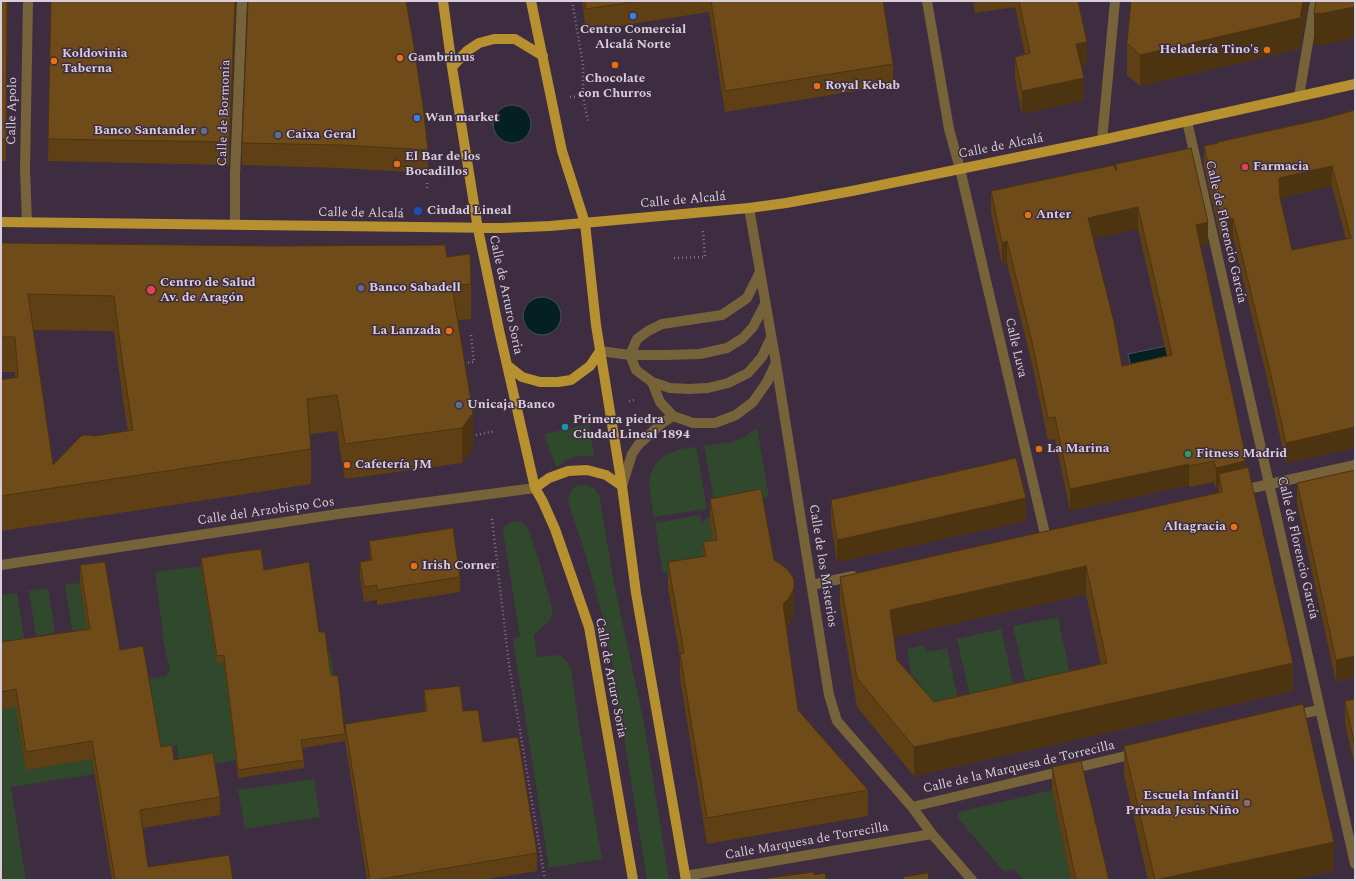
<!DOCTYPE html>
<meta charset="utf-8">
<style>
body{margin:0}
#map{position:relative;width:1356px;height:881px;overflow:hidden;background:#3e2d40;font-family:Spectral,serif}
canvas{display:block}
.frame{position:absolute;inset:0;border:2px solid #d9cedb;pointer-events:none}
</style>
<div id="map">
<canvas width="1356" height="881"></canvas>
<div class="frame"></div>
</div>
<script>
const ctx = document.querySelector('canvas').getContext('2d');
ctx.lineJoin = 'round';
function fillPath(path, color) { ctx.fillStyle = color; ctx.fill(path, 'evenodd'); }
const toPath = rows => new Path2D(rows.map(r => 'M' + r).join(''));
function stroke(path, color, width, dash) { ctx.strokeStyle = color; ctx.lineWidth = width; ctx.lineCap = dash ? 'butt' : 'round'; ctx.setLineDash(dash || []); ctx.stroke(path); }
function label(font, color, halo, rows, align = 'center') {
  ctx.font = font + ' Spectral,serif'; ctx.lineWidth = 3; ctx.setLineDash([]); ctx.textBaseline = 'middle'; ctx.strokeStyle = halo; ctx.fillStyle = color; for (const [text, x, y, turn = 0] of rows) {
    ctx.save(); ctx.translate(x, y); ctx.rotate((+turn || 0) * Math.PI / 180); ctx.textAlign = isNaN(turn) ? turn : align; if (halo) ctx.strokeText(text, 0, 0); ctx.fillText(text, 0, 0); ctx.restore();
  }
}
const green = toPath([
 [589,424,594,454,593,457,582,456,573,457,564,461,559,466,556,467,544,434],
 [757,428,769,497,715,507,704,446,732,442,743,438],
 [696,447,707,509,654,517,649,486,650,475,656,463,665,455,680,449],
 [586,485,594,488,599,495,600,500,614,583,644,723,669,880,647,880,611,656,602,614,584,549,568,502,569,495,573,489,577,486],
 [700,515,702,524,706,518,716,516,715,551,703,568,663,573,655,523],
 [517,521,522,522,528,528,538,558,553,611,550,620,534,635,537,657,559,655,565,659,571,669,578,719,602,859,549,868,513,639,520,637,503,531,505,526,510,522],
 [201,566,217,664,330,651,335,684,236,760,180,771,177,745,94,761,95,774,11,787,26,880,1,880,1,595,17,593,24,638,5,641,9,659,85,708,65,585,80,583,96,688,167,676,167,673,170,672,164,643,155,572],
 [48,588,55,633,36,636,29,591],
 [1058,617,1072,683,1028,693,1013,626],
 [1001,629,1016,696,972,705,957,639],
 [924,645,926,652,947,648,960,708,938,713,921,693,924,689,915,678,912,680,907,649],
 [314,779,320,817,245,829,238,790],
 [1052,790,1071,880,1024,880,1014,869,1004,872,957,817,959,812]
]);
const water = toPath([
 '493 124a19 19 0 1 1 38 0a19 19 0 1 1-38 0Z',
 '523 316a19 19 0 1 1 38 0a19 19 0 1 1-38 0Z',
 [1167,346,1171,363,1132,372,1128,354,1167,346]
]);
const path = toPath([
 [572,1,583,64,583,96,588,122],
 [570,97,583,96],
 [427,188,427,181],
 [674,258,705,257,703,231],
 [464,363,474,362,471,335],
 [629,401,634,400],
 [476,435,495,431],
 [492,519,509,665,545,880]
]);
const minor = toPath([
 [927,1,949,129,960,169,1045,534],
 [1299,96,1315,1],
 [1187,121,1355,864],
 [1102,140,1115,1],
 [749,208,776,363,829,695,837,721,912,807,932,834,972,880],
 [27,222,25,169,28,1],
 [235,225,235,175,242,1],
 [760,272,747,298,722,315,662,324,648,331,637,339,630,355,636,370,652,382,670,388,689,389,708,388,728,383,748,373,762,357,771,338],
 [600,351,630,355,665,355,700,354,727,348,743,338,753,327,765,304],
 [652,382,660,402,673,416,693,423,715,423,736,415,753,402,767,382,776,363],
 [622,486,632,454,639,444,662,423,673,416],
 [1239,491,1355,465],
 [1,565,338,514,535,488],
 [812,585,853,576],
 [1291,716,1319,710],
 [912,807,1138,753],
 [685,876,932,834]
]);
const major = toPath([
 [443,1,452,67,478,229,499,330,535,488,543,502,555,529,589,627,633,880],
 [531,1,562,151,585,223,596,325,622,486,636,593,686,880],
 [452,67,467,51,479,43,494,39,515,39,543,56],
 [1,222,502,228,550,226,749,208,786,203,852,191,1102,140,1355,84],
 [508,366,522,377,540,382,558,382,571,380,590,366,600,351],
 [535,488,549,478,568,471,587,470,606,475,622,486]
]);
const wall = toPath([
 [1,1,7,33,6,161,1,161],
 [51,1,236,1,229,165,48,161],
 [248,1,428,150,428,173,340,168,242,165,242,143],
 [582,1,883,1,893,64,893,85,725,112,709,12,586,31],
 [973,1,1078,1,1087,64,1081,65,1084,100,1022,114,1015,79,1015,57,1025,54,1015,7,975,13],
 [1131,1,1308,1,1300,49,1140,86,1127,75,1127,43],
 [1355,110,1355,448,1286,463,1269,387,1233,238,1221,241,1204,166,1204,146,1323,119],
 [1332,186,1346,239,1292,250,1280,198],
 [1116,171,1208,244,1200,246,1245,453,1245,468,1293,691,914,776,857,707,840,606,840,577,1219,493,1219,488,1216,489,1214,482,1189,487,1189,485,1070,511,1055,439,1048,440,1032,364,1007,263,1002,264,991,212,991,191],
 [1138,229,1167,356,1122,366,1093,238],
 [1086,594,1101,664,934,702,897,660,894,637],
 [1,243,447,257,471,284,471,319,458,320,473,448,462,463,345,479,337,431,310,434,311,449,311,484,1,531,1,380,15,378,15,372,1,372],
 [33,330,114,331,123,401,128,431,53,465],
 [1355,470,1355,677,1336,682,1297,504,1297,483],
 [710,499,774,560,794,613,789,624,786,627,798,710,868,790,868,816,707,844,680,679,680,657,668,588,668,562,703,557,703,542,713,540,710,524],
 [831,500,1026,521,837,562,831,522],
 [369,541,460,577,460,592,377,605,377,600,364,602,360,577,360,562,370,560],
 [201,558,264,570,319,632,345,734,345,724,425,711,424,690,463,711,483,742,537,853,537,871,480,880,367,880,345,741,302,748,304,760,304,768,238,778,224,663,217,664,201,566],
 [80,565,120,650,161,747,174,760,220,797,220,815,142,828,148,867,233,880,112,880,92,759,26,770,16,707,1,710,1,642,87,630,80,583],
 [1355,699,1355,767,1345,723,1345,701],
 [1124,746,1334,871,1289,880,1148,880,1124,775],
 [1052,767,1109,880,1071,880,1052,790]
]);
const shadedWall = toPath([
 [7,1,9,1,7,33,6,161,7,11],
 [235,1,236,1,229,165,229,142],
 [1303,1,1308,1,1300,49,1140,86,1140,55],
 [1355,7,1355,38,1319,46,1319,44,1314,46,1314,14],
 [1087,42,1087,64,1076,67,1076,44],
 [1084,78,1084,100,1022,114,1022,91],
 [1332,166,1332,186,1279,198,1279,178],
 [1138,207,1138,229,1088,240,1088,218],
 [1233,218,1233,238,1221,241,1221,221],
 [1208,222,1208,244,1196,247,1196,225],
 [1007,241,1007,263,1002,264,1002,243],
 [473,413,473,448,462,463,462,428],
 [1355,427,1355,448,1286,463,1286,443],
 [1244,453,1245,453,1245,483,1219,474,1219,488,1216,489,1216,468],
 [1189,464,1189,485,1070,511,1070,489],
 [1026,498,1026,521,837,562,837,540],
 [1086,566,1086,594,890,638,890,610],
 [794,580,794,613,789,624,783,630,783,604],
 [1355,656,1355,677,1336,682,1336,660],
 [1293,663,1293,691,914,776,914,747],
 [1334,842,1334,871,1289,880,1155,880]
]);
const building = toPath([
 [1,1,7,1,6,139,1,139,1,1],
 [51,1,235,1,229,142,48,139,51,1],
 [248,1,406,1,414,47,423,106,428,150,340,145,242,143,248,1],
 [585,1,640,1,586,9,585,1],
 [711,1,883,1,893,64,725,91,711,1],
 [1019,1,1078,1,1087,42,1076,44,1084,78,1022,91,1015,57,1030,53,1019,1],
 [1131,1,1303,1,1300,18,1140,55,1127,43,1131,1],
 [1316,1,1355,1,1355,7,1319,14,1320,13,1314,14,1316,1],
 [1355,110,1355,427,1286,443,1269,367,1233,218,1221,221,1204,146,1218,143,1218,142,1323,119,1355,110],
 [1332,166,1351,238,1292,250,1280,198,1279,178,1332,166],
 [1191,148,1208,222,1196,225,1245,453,1244,453,1245,461,1216,468,1214,461,1189,466,1189,464,1070,489,1055,417,1048,418,1032,342,1007,241,1002,243,991,191,1114,165,1116,171,1116,164,1191,148],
 [1138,207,1172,355,1122,366,1114,322,1088,218,1138,207],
 [1,243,276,246,445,245,447,257,470,254,471,284,452,286,473,413,462,428,345,444,337,395,307,399,311,449,1,496,1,380,18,377,15,337,1,337,1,243],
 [28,294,114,296,123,366,133,430,95,436,85,435,80,437,53,465,28,294],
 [1016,458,1026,498,837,540,831,500,1016,458],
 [1248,467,1293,663,914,747,857,678,840,577,1222,492,1219,474,1248,467],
 [1086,566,1107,663,934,702,897,660,890,610,1086,566],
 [1355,470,1355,656,1336,660,1297,483,1355,470],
 [761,489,774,560,786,568,791,574,794,580,794,588,789,598,783,604,798,710,868,790,707,818,680,654,684,653,668,562,706,556,703,542,717,540,710,499,761,489],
 [453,528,460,577,377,590,377,585,364,587,360,562,372,560,369,541,453,528],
 [261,549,264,570,309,562,319,632,325,632,331,675,338,676,345,734,301,740,304,760,238,770,224,655,217,656,201,558,231,553,261,549],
 [105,562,120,650,143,646,161,747,172,745,174,760,213,753,220,797,140,810,148,867,229,855,233,880,115,880,92,741,26,752,16,689,1,692,1,642,90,629,80,565,105,562],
 [460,686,463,711,478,710,483,742,518,737,537,853,375,880,370,880,345,724,427,711,424,690,460,686],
 [1355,699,1355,746,1345,701,1355,699],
 [1303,704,1334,842,1155,880,1124,746,1303,704],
 [1081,761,1109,880,1076,880,1052,767,1081,761],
 [1,869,2,869,3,880,1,880,1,869],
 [814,872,814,875,825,873,826,880,834,878,834,880,754,880,814,872],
 [928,873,929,880,904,880,903,877,928,873]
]);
const markers = [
 [633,16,4,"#3f7fe0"],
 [1267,50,4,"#e8710a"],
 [400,58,4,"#e8710a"],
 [54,61,4,"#e8710a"],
 [615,65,4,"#e8710a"],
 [817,86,4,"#e8710a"],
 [417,118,4,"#3f7fe0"],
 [204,131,4,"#5c6f8a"],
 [278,135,4,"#5c6f8a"],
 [397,164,4,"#e8710a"],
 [1245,167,4,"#e0444e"],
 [418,211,5,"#1a4fb4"],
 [1028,215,4,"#e8710a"],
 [361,288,4,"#5c6f8a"],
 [151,290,5,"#e0444e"],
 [449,331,4,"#e8710a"],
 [459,405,4,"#5c6f8a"],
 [565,427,4,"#0f9aa8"],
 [1039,449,4,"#e8710a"],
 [1188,454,4,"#2e9e5b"],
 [347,465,4,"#e8710a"],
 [1234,527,4,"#e8710a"],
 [414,566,4,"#e8710a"],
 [1247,803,4,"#8d6e63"]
];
const poiNames = [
 ["Centro Comercial",633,30,"center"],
 ["Alcalá Norte",633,45,"center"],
 ["Heladería Tino's",1259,50,"right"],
 ["Koldovinia",62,54],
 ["Taberna",62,69],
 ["Gambrinus",408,58],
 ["Chocolate",615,79,"center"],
 ["con Churros",615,94,"center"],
 ["Royal Kebab",825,86],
 ["Wan market",425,118],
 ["Banco Santander",196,131,"right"],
 ["Caixa Geral",286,135],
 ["El Bar de los",405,157],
 ["Bocadillos",405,172],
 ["Farmacia",1253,167],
 ["Ciudad Lineal",427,211],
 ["Anter",1036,215],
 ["Centro de Salud",160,283],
 ["Av. de Aragón",160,298],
 ["Banco Sabadell",369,288],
 ["La Lanzada",441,331,"right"],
 ["Unicaja Banco",467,405],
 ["Primera piedra",573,420],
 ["Ciudad Lineal 1894",573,435],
 ["La Marina",1047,449],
 ["Fitness Madrid",1196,454],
 ["Cafetería JM",355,465],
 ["Altagracia",1226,527,"right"],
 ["Irish Corner",422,566],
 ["Escuela Infantil",1239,796,"right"],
 ["Privada Jesús Niño",1239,811,"right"]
];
const streetNames = [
 ["Calle Apolo",13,111,-89],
 ["Calle de Bormonia",225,113,-88],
 ["Calle de Alcalá",1001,147,-11],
 ["Calle de Alcalá",683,201,-5],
 ["Calle de Alcalá",361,214,1],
 ["Calle de Florencio García",1225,232,77],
 ["Calle de Arturo Soria",505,295,78],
 ["Calle Luva",1015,348,77],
 ["Calle del Arzobispo Cos",266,512,-8],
 ["Calle de Florencio García",1297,548,77],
 ["Calle de los Misterios",822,566,81],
 ["Calle de Arturo Soria",610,678,79],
 ["Calle de la Marquesa de Torrecilla",1019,768,-13],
 ["Calle Marquesa de Torrecilla",807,842,-10]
];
fillPath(green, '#30482c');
fillPath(water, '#052020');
stroke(water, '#455458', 1);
stroke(path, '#817383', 2.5, [1, 3]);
stroke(minor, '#76633a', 10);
stroke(major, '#b79030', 10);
fillPath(wall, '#5f4015');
fillPath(shadedWall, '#4d3411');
fillPath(building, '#6e4b18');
stroke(building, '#4d3411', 1);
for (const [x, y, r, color] of markers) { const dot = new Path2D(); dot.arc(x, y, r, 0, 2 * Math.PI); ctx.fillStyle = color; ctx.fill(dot); stroke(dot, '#3e2d40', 1.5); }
label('bold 13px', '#d9cedb', '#3e2d40', poiNames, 'left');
label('13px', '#d9cedb', '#3e2d40', streetNames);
</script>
